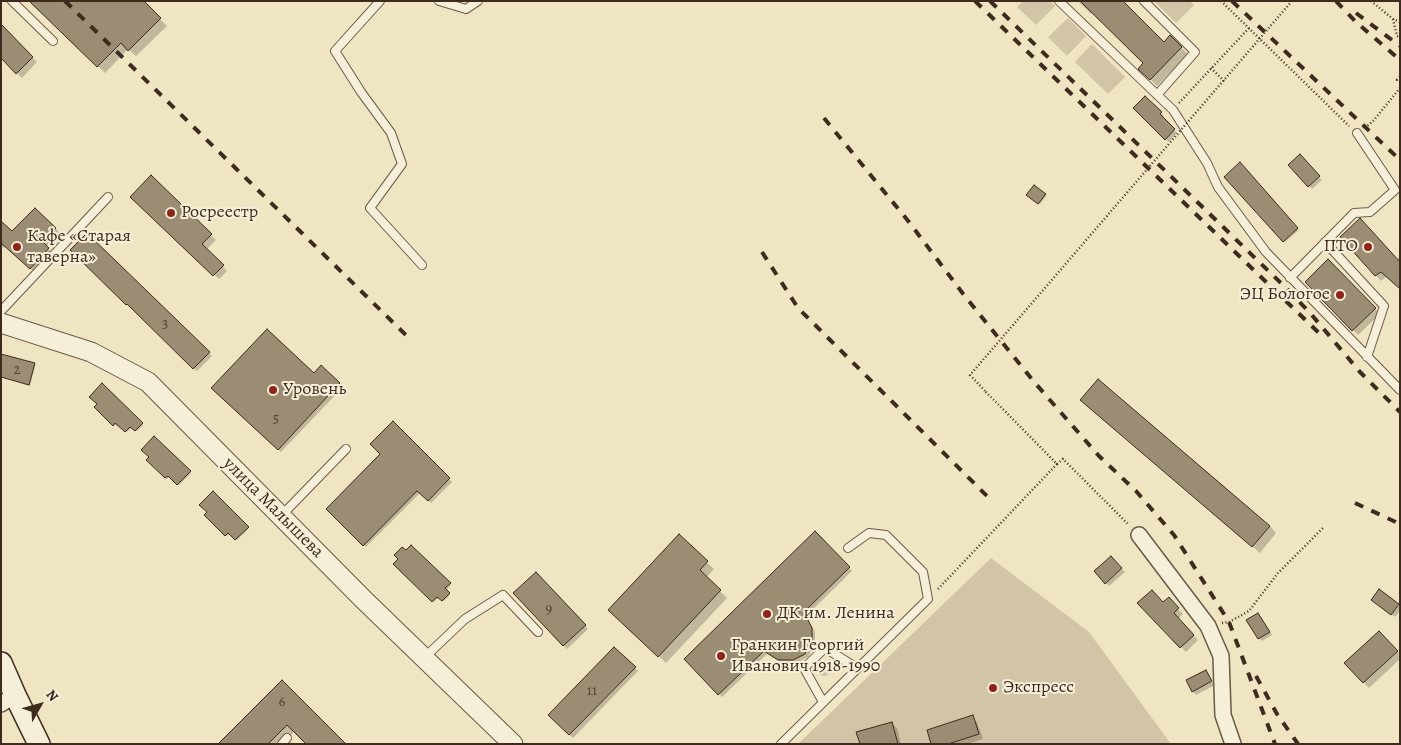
<!DOCTYPE html>
<meta charset="utf-8">
<style>
body{margin:0}
#map{position:relative;width:1401px;height:745px;overflow:hidden;background:#f0e5c3;font-family:Alegreya,serif}
canvas{display:block}
.frame{position:absolute;inset:0;border:2px solid #3e2b1e;pointer-events:none}
.north{position:absolute;left:15px;top:680px;width:50px;height:50px;-webkit-text-stroke:4px #f5eed8;paint-order:stroke;rotate:52deg;font-size:14px;font-weight:700;line-height:20px;text-align:center;color:#3e2b1e}
.north::after{content:'';display:block;margin:auto;width:18px;height:22px;background:#3e2b1e;clip-path:polygon(50% 0,100% 100%,50% 72%,0 100%)}
</style>
<div id="map">
<canvas width="1401" height="745"></canvas>
<div class="frame"></div>
<div class="north">N</div>
</div>
<script>
const ctx = document.querySelector('canvas').getContext('2d');
ctx.lineJoin = 'round';
function fillPath(path, color) { ctx.fillStyle = color; ctx.fill(path, 'evenodd'); }
const toPath = rows => new Path2D(rows.map(r => 'M' + r).join(''));
function stroke(path, color, width, dash) { ctx.strokeStyle = color; ctx.lineWidth = width; ctx.lineCap = dash ? 'butt' : 'round'; ctx.setLineDash(dash || []); ctx.stroke(path); }
function label(font, color, halo, rows, align = 'center') {
  ctx.font = font + ' Alegreya,serif'; ctx.lineWidth = 4; ctx.setLineDash([]); ctx.textBaseline = 'middle'; ctx.strokeStyle = halo; ctx.fillStyle = color; for (const [text, x, y, turn = 0] of rows) {
    ctx.save(); ctx.translate(x, y); ctx.rotate((+turn || 0) * Math.PI / 180); ctx.textAlign = isNaN(turn) ? turn : align; if (halo) ctx.strokeText(text, 0, 0); ctx.fillText(text, 0, 0); ctx.restore();
  }
}
const green = toPath([
 [1023,1,1050,1,1055,6,1036,25,1017,7],
 [1154,1,1190,1,1194,5,1176,23],
 [1068,18,1086,36,1067,56,1048,37],
 [1092,44,1125,77,1108,94,1075,62],
 [991,558,1089,632,1171,744,798,744],
 '817 669a7 7 0 1 1 14 0a7 7 0 1 1-14 0Z'
]);
const shadow = toPath([
 [30,1,142,1,167,26,136,56,128,49,105,73],
 [1078,1,1121,1,1164,43,1170,37,1188,54,1157,86,1140,69,1145,63,1093,12,1091,14],
 [1,26,37,62,22,78,1,57],
 [1145,98,1164,116,1162,118,1177,133,1169,142,1135,108],
 [1300,156,1322,180,1312,189,1290,165],
 [1240,164,1299,230,1285,242,1225,177],
 [151,177,216,240,206,250,227,271,219,279,132,197],
 [1034,187,1046,196,1040,204,1028,195],
 [35,209,60,233,46,247,53,253,35,272,6,246,4,248,1,246,1,225,12,233],
 [87,235,212,356,197,371,131,306,130,307,72,250],
 [1342,237,1397,259,1399,257,1400,258,1400,288,1387,276,1381,281],
 [1328,261,1380,314,1358,335,1307,282],
 [1,355,35,366,30,386,1,377],
 [321,367,343,387,281,452,213,388,314,374],
 [102,385,143,425,137,431,132,427,127,432,117,423,115,426,97,408],
 [1088,406,1270,526,1276,533,1260,553],
 [393,423,452,482,431,503,421,492,366,547,328,509,382,454],
 [155,438,191,473,179,485,170,476,167,479,148,460,150,457],
 [213,493,249,528,237,540,230,533,227,536,206,515,209,512],
 [815,533,852,571,806,616,815,632,815,645,808,657,796,663,783,663,767,654,722,697,685,659],
 [679,536,714,569,706,578,727,598,666,663,610,610],
 [411,547,451,585,446,590,450,595,444,601,439,597,434,602,395,564],
 [1111,558,1125,572,1109,586,1096,571],
 [536,574,588,629,567,649,515,593],
 [1379,591,1400,607,1400,611,1395,617,1376,603],
 [1139,603,1173,604,1183,614,1178,619,1198,640,1186,652],
 [1261,617,1272,635,1262,641,1259,638],
 [1379,632,1400,654,1400,659,1369,688,1346,663],
 [614,648,638,671,573,738,549,715],
 [1206,671,1215,685,1196,695,1187,681],
 [282,681,295,731,282,744,220,744],
 [972,717,977,722,983,739,968,744,933,744],
 [892,723,897,728,901,744,861,744]
]);
const building = toPath([
 [29,1,144,1,161,18,128,51,121,43,97,67,29,1],
 [1080,1,1123,1,1164,42,1170,35,1182,47,1150,80,1138,69,1143,63,1080,1],
 [1,24,33,57,16,74,1,58,1,24],
 [1145,96,1162,112,1160,114,1175,129,1165,140,1133,108,1145,96],
 [1300,154,1320,176,1308,187,1288,165,1300,154],
 [1240,162,1298,228,1283,242,1224,177,1240,162],
 [151,175,212,234,202,244,224,265,213,276,130,197,151,175],
 [1034,185,1046,194,1038,204,1026,195,1034,185],
 [35,208,56,228,43,242,49,248,30,269,1,243,1,221,12,231,35,208],
 [1360,218,1400,262,1400,289,1381,272,1375,276,1340,237,1360,218],
 [87,233,210,352,193,369,127,304,126,305,70,250,87,233],
 [1328,259,1376,308,1352,331,1305,282,1328,259],
 [267,329,314,373,321,365,340,383,278,450,211,388,267,329],
 [1,354,35,363,29,385,1,377,1,354],
 [1098,379,1270,526,1252,547,1080,400,1098,379],
 [102,383,143,423,135,431,130,427,125,432,115,423,113,426,94,407,97,404,89,397,102,383],
 [393,421,450,478,428,501,417,491,363,546,326,509,380,454,370,444,393,421],
 [154,436,191,471,177,485,168,476,165,478,146,460,149,457,141,450,154,436],
 [213,491,249,527,235,540,228,533,225,536,204,515,207,512,199,505,213,491],
 [815,531,850,567,804,612,812,628,812,642,805,654,793,660,778,660,764,651,718,695,684,659,815,531],
 [679,534,708,561,700,570,721,590,658,657,608,610,679,534],
 [411,545,451,583,445,588,450,593,442,601,437,597,432,602,393,564,398,559,394,555,402,547,406,550,411,545],
 [1111,556,1122,568,1105,584,1094,571,1111,556],
 [536,572,586,625,563,646,513,593,536,572],
 [1379,589,1399,604,1391,615,1371,600,1379,589],
 [1152,590,1163,602,1169,597,1179,608,1174,613,1194,635,1180,648,1137,603,1152,590],
 [1258,613,1270,632,1258,639,1246,620,1258,613],
 [1379,631,1398,651,1363,683,1344,663,1379,631],
 [614,647,636,667,569,735,548,715,614,647],
 [1206,670,1212,681,1192,692,1186,680,1206,670],
 [282,680,346,744,306,744,287,725,268,744,218,744,282,680],
 [973,715,979,734,948,744,931,744,927,730,973,715],
 [892,722,898,744,860,744,856,732,892,722]
]);
const path = toPath([
 [1221,1,1349,126],
 [1371,1,1393,19,1400,22],
 [1393,19,1397,36,1400,37],
 [1211,68,1224,81],
 [1400,77,1397,80,1400,82],
 [1179,103,1249,28],
 [1365,128,1374,120,1400,88],
 [1057,464,1063,459,1129,525],
 [938,589,1057,464,985,391],
 [1222,623,1229,622,1249,611,1278,573,1323,528]
]);
const service = toPath([
 [12,1,53,41],
 [380,1,335,51,361,92,391,133,402,164,370,208,422,265],
 [439,1,466,9,478,1],
 [1059,1,1173,110,1207,163,1218,187,1266,252,1400,390],
 [1144,1,1195,52,1157,95],
 [1325,242,1384,306,1367,357],
 [1290,278,1354,213,1370,212,1395,190,1357,133],
 [1,311,108,197],
 [281,516,346,449],
 [424,658,465,619,503,595,538,632],
 [823,702,804,668,825,648,857,668],
 [282,744,287,738],
 [781,744,928,599,923,572,886,535,869,533,848,548]
]);
const minor = toPath([
 [1139,535,1208,626,1221,656,1223,715,1233,744],
 [1,704,15,695]
]);
const tertiary = toPath([
 [1,323,91,352,148,382,364,600,513,744]
]);
const secondary = toPath([
 [1,663,15,695,39,744]
]);
const rail = toPath([
 [65,1,411,340],
 [975,1,1320,334],
 [990,1,1286,288,1311,314,1360,372,1400,412],
 [1232,1,1400,160],
 [1336,1,1356,22,1400,60],
 [1356,13,1400,46],
 [824,118,909,222,964,295,1035,383,1099,456,1136,491,1174,535,1229,622,1275,744],
 [762,252,798,308,989,498],
 [1355,503,1400,524],
 [1256,676,1277,714,1298,744]
]);
const pathBridge = toPath([
 [985,391,970,375,1292,1]
]);
const markers = [
 [171,213,5,"#8f2418"],
 [17,247,5,"#8f2418"],
 [1368,247,5,"#8f2418"],
 [1340,295,5,"#8f2418"],
 [273,390,5,"#8f2418"],
 [767,614,5,"#8f2418"],
 [721,656,5,"#8f2418"],
 [993,688,5,"#8f2418"]
];
const numberNames = [
 ["3",165,324],
 ["2",17,370],
 ["5",276,419],
 ["9",549,609],
 ["11",592,691],
 ["6",282,702]
];
const poiNames = [
 ["Росреестр",181,213],
 ["Кафе «Старая",27,237],
 ["таверна»",27,258],
 ["ПТО",1358,247,"right"],
 ["ЭЦ Бологое",1330,295,"right"],
 ["Уровень",283,390],
 ["ДК им. Ленина",777,614],
 ["Гранкин Георгий",731,646],
 ["Иванович 1918-1990",731,667],
 ["Экспресс",1003,688]
];
const streetNames = [
 ["улица Малышева",273,508,45]
];
fillPath(green, '#d2c5a7');
fillPath(shadow, '#0003');
fillPath(building, '#9b8c74');
stroke(building, '#3e2b1e', 1);
stroke(service, '#6a5a47', 10);
stroke(minor, '#6a5a47', 18);
stroke(tertiary, '#6a5a47', 21);
stroke(secondary, '#3e2b1e', 24);
stroke(path, '#3e2b1e', 2.5, [1, 2.5]);
stroke(service, '#f5eed8', 8);
stroke(minor, '#f5eed8', 15);
stroke(tertiary, '#f5eed8', 19);
stroke(secondary, '#f5eed8', 21);
stroke(rail, '#3e2b1e', 4, [9, 9]);
stroke(pathBridge, '#3e2b1e', 2.5, [1, 2.5]);
for (const [x, y, r, color] of markers) { const dot = new Path2D(); dot.arc(x, y, r, 0, 2 * Math.PI); ctx.fillStyle = color; ctx.fill(dot); stroke(dot, '#f5eed8', 2); }
label('15px', '#554334', null, numberNames);
label('18px', '#3e2b1e', '#f5eed8', poiNames, 'left');
label('18px', '#3e2b1e', '#f5eed8', streetNames);
</script>
